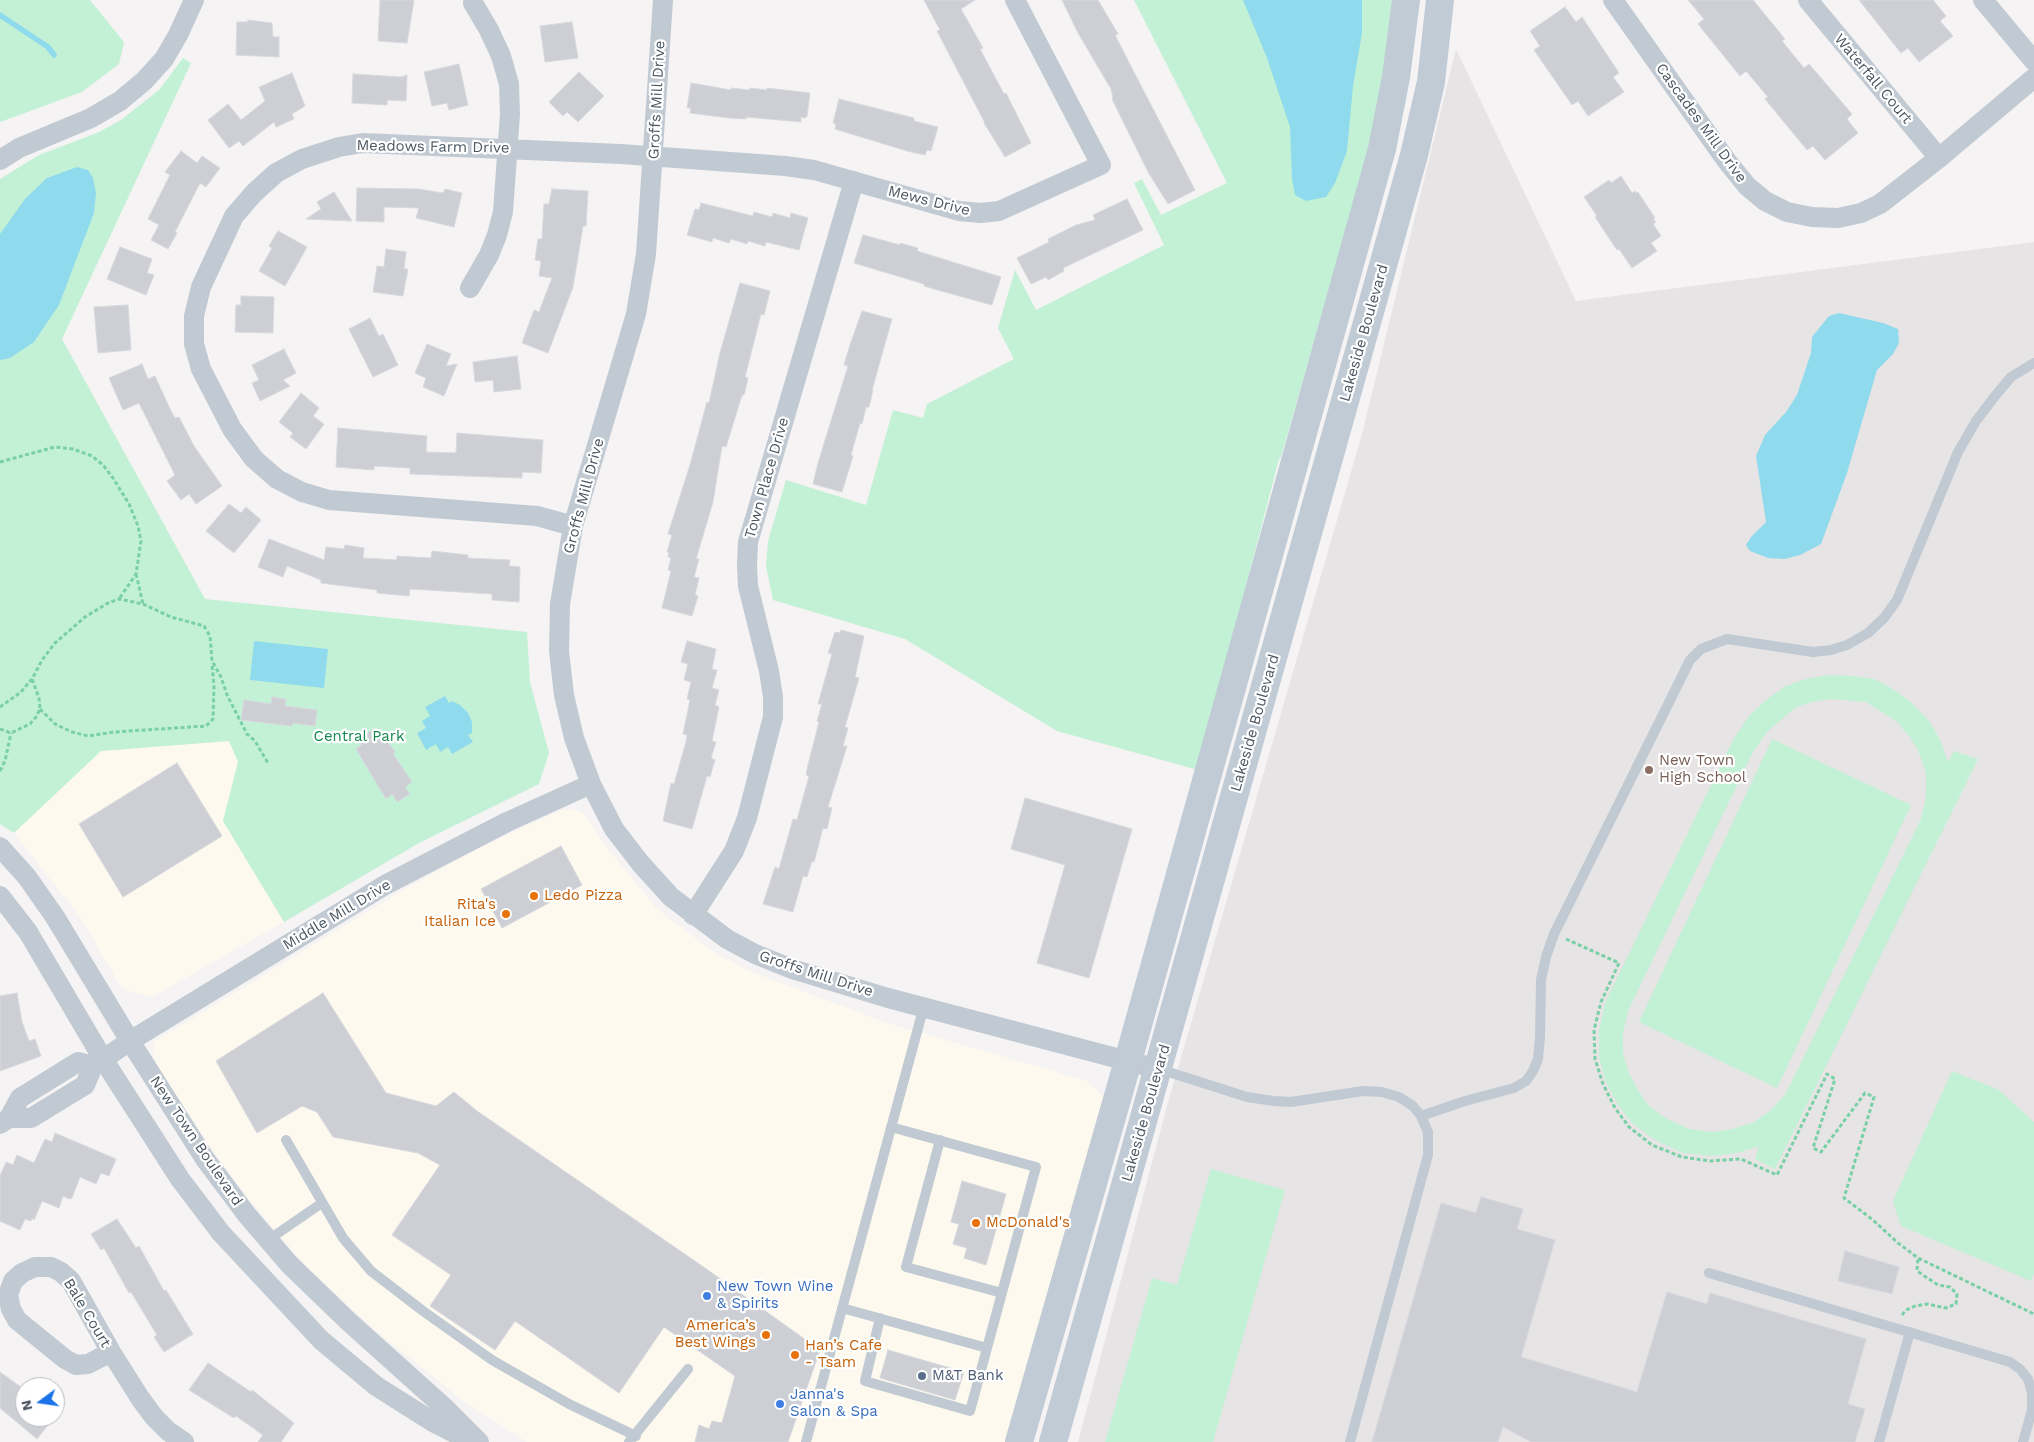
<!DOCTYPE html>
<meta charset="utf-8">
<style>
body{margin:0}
#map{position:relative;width:2034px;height:1442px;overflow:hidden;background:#f5f3f3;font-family:"Work Sans",sans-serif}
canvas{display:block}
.north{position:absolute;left:15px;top:1377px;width:50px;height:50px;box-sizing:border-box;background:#fff;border:1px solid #b7bbc0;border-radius:50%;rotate:256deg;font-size:14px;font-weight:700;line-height:20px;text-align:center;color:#4a5661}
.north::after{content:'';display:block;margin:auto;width:18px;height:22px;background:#1a73e8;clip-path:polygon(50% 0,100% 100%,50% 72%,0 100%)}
</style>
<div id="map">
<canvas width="2034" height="1442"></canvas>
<div class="north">N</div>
</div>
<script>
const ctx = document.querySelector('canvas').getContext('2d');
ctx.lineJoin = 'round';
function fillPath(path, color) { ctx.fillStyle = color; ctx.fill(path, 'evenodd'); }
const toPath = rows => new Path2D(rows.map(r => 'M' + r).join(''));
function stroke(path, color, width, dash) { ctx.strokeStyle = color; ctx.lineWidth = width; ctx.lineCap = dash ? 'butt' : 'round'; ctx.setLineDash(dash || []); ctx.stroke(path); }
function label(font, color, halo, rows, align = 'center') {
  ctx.font = font + ' "Work Sans",sans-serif'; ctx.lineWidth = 4.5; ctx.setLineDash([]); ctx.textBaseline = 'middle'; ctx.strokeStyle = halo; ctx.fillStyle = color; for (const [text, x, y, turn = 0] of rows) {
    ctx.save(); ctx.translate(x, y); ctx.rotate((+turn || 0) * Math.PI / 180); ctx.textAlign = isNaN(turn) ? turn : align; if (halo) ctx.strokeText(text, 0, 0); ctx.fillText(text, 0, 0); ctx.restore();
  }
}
const commercial = toPath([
 [229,741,238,762,223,821,284,922,152,997,122,989,81,918,14,833,101,751],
 [561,810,575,810,585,814,600,839,657,909,716,954,747,970,887,1023,1088,1081,1103,1097,1104,1107,1008,1442,527,1442,461,1399,375,1330,307,1267,247,1198,186,1113,157,1066,153,1053,154,1042,398,893,475,850]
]);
const education = toPath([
 [1456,49,1576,301,2034,242,2034,1442,1078,1442,1167,1106,1362,434]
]);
const green = toPath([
 [0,0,90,0,124,42,119,64,82,92,0,122],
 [1134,0,1392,0,1389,40,1367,156,1281,457,1279,459,1198,770,1057,731,905,639,773,600,766,566,768,541,786,480,866,505,893,410,923,418,927,404,1014,359,998,328,1015,270,1036,310,1164,245,1134,183,1142,179,1161,215,1227,183],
 [183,58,191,63,62,339,205,599,527,632,530,682,549,753,539,784,419,843,284,922,223,821,238,762,229,741,101,751,14,833,0,824,0,179,39,155,99,132,121,120,159,90],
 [1829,675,1853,676,1874,679,1893,689,1912,703,1930,722,1940,740,1948,762,1954,751,1978,759,1775,1169,1755,1159,1759,1146,1738,1153,1712,1156,1683,1153,1655,1140,1632,1123,1618,1105,1606,1082,1599,1057,1599,1031,1605,1003,1733,740,1750,715,1765,701,1784,687,1805,679],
 [1831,699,1866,702,1896,721,1910,737,1918,750,1926,773,1926,797,1921,819,1785,1095,1770,1111,1754,1122,1733,1129,1712,1132,1689,1129,1667,1119,1649,1106,1639,1092,1629,1073,1623,1053,1623,1033,1628,1011,1753,752,1768,731,1795,708,1811,702],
 [1772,739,1911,805,1777,1088,1639,1022],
 [1952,1071,1999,1090,2034,1122,2034,1273,2031,1281,1901,1226,1893,1201],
 [1211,1169,1285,1190,1213,1442,1105,1442,1152,1278,1177,1285]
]);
const water = toPath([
 [1243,0,1362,0,1362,33,1353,86,1347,151,1335,183,1326,197,1306,201,1295,195,1292,179,1290,127,1267,58],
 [77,167,88,170,93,178,96,193,94,213,59,305,34,342,10,358,0,360,0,234,25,199,47,178],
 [1839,313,1883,323,1898,329,1899,343,1893,354,1877,370,1847,473,1821,544,1800,555,1785,559,1768,558,1750,551,1746,545,1751,537,1766,522,1756,456,1765,435,1786,412,1797,395,1811,353,1812,337,1829,316],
 [254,641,328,649,324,688,250,680],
 [445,696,449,703,452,701,460,705,468,713,472,722,472,733,468,735,473,742,452,754,448,747,440,752,436,744,426,750,417,733,426,728,422,721,430,716,425,707]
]);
const stream = toPath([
 [0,15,48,47,54,55]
]);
const building = toPath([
 [380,0,414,0,407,43,378,41,380,0],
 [924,0,975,0,961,9,983,48,980,49,1004,94,1006,93,1031,143,1005,157,984,123,985,123,937,31,940,30,924,0],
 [1062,0,1098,0,1118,34,1115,35,1136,76,1195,190,1168,204,1148,172,1112,99,1113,98,1111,89,1078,33,1062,0],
 [1688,0,1753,0,1785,39,1782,41,1804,68,1809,64,1852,114,1847,119,1858,133,1825,160,1813,146,1807,150,1765,99,1768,97,1746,71,1740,76,1698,24,1704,19,1688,0],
 [1859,0,1933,0,1946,16,1940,21,1953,36,1919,62,1908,48,1901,53,1859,0],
 [1565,7,1576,22,1582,17,1619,73,1613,77,1624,92,1588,116,1578,101,1572,105,1534,50,1540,46,1530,31,1565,7],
 [248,20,272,23,273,37,279,37,279,57,236,55,237,22,248,22,248,20],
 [572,22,578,58,545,62,540,26,572,22],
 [459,64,468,105,449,110,447,103,432,106,424,72,459,64],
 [579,72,604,96,578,122,567,112,563,116,549,102,579,72],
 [292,73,305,106,292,114,294,119,276,127,274,122,243,146,239,141,229,148,208,120,228,104,241,120,265,101,259,87,292,73],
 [353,74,401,77,407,75,406,101,387,100,387,105,352,103,353,74],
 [691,83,731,90,731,88,749,90,750,88,767,90,767,88,810,93,807,116,805,118,801,117,801,122,746,117,746,119,729,118,690,113,691,108,687,108,691,83],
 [839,99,914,118,914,121,938,127,931,151,927,150,925,155,907,151,835,129,836,124,833,123,839,99],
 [181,151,197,163,202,156,220,168,206,187,200,183,175,232,177,233,168,249,151,240,159,225,148,219,170,175,165,172,181,151],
 [1621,176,1632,193,1635,191,1636,193,1638,192,1655,218,1653,219,1656,222,1653,224,1661,236,1651,243,1657,251,1632,268,1619,249,1617,250,1595,217,1597,216,1584,197,1609,180,1611,183,1621,176],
 [357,188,418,189,443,193,445,189,462,193,454,227,416,218,419,208,384,207,384,222,356,221,357,188],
 [552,189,588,191,586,226,583,226,573,287,548,353,522,343,534,310,539,312,552,278,539,276,541,261,535,260,538,239,542,239,544,204,549,204,552,189],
 [334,192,352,221,306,219,321,209,317,202,334,192],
 [1127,199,1143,230,1063,268,1064,271,1048,280,1046,277,1031,284,1017,258,1049,242,1048,239,1076,225,1095,220,1093,215,1127,199],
 [701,203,753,216,754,212,772,217,773,213,790,218,791,213,808,218,799,250,766,242,765,246,748,241,747,244,731,239,729,243,713,238,712,242,687,235,695,209,699,210,701,203],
 [278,231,307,247,285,286,259,271,272,248,269,246,278,231],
 [863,235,900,245,900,243,918,248,917,251,1001,277,992,305,941,291,924,286,924,284,854,263,863,235],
 [120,247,152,259,147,273,154,275,146,295,107,279,120,247],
 [386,249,406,252,404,269,408,269,403,296,373,292,377,266,384,267,386,249],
 [740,283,770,291,764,315,761,314,745,377,748,378,744,395,742,395,726,447,722,446,713,502,696,559,699,559,694,577,699,578,695,595,698,596,692,616,662,608,671,571,668,570,671,558,668,557,669,552,667,552,672,535,668,534,690,465,707,402,709,403,720,353,740,283],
 [241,296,274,297,273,333,235,332,236,305,241,305,241,296],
 [128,305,131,350,98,353,94,307,128,305],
 [862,311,892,319,872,390,873,390,869,407,866,407,862,424,860,423,851,455,853,456,842,492,813,484,818,463,848,366,844,365,850,345,862,311],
 [370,318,379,336,383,334,398,365,373,377,349,329,370,318],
 [427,344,451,354,446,366,457,364,444,396,423,387,426,378,415,373,427,344],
 [284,349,296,373,283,380,290,386,260,401,252,383,259,380,252,365,284,349],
 [517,356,521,389,494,392,493,380,475,382,473,362,517,356],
 [142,364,148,379,155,376,171,411,175,418,179,417,194,446,222,486,196,504,189,494,181,500,167,481,175,475,139,403,123,410,109,378,142,364],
 [301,393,319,408,313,416,324,424,306,449,290,437,293,433,279,422,301,393],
 [338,428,427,436,426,452,456,453,457,433,543,440,541,473,522,472,522,478,410,474,410,468,374,466,374,470,336,467,338,428],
 [229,504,241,513,246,507,261,520,234,553,206,531,229,504],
 [269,539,324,560,326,547,344,549,345,545,364,548,363,558,397,560,397,556,431,558,432,551,468,555,468,558,510,560,509,566,520,567,519,602,492,600,492,594,410,589,409,596,377,593,377,590,321,583,321,580,287,566,283,577,258,567,269,539],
 [841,630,864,636,855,677,859,678,845,727,848,728,843,746,847,746,828,807,832,808,827,829,823,828,814,862,812,861,807,877,803,876,793,912,763,904,775,867,779,869,793,819,797,820,809,776,806,775,808,765,819,722,817,721,822,704,818,704,832,654,828,653,835,632,840,633,841,630],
 [687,641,716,649,712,669,717,670,712,688,719,690,715,705,719,707,712,741,716,742,711,758,715,760,710,777,707,776,692,829,663,821,671,783,674,784,686,742,687,735,683,734,690,700,687,699,691,682,684,680,688,664,681,662,687,641],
 [272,697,286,699,285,706,317,710,315,726,293,723,292,726,241,720,244,700,271,704,272,697],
 [372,730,376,738,382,734,395,752,393,754,412,782,405,787,410,794,397,802,392,794,386,799,356,749,362,745,358,739,372,730],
 [177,763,222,836,123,897,79,824,177,763],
 [1025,798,1132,829,1089,978,1037,963,1065,865,1011,849,1025,798],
 [561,846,582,885,502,928,481,889,561,846],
 [17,993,22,1022,29,1041,35,1039,41,1056,0,1071,0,996,17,993],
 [323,993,386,1093,436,1106,454,1092,477,1111,705,1268,820,1350,788,1442,695,1442,699,1425,709,1429,712,1421,722,1423,735,1376,664,1327,619,1393,515,1321,495,1350,430,1306,451,1275,392,1235,440,1165,418,1153,333,1137,317,1112,302,1106,257,1133,216,1061,323,993],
 [55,1133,116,1159,109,1176,101,1173,96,1184,80,1177,72,1198,69,1199,63,1196,59,1208,42,1201,34,1220,32,1218,31,1221,25,1219,20,1230,0,1221,0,1176,6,1162,13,1165,17,1155,34,1163,45,1139,52,1142,55,1133],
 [962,1181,1006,1194,986,1265,964,1258,967,1248,953,1244,959,1224,951,1222,962,1181],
 [1481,1197,1523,1209,1517,1229,1555,1240,1521,1357,1637,1392,1667,1292,1707,1304,1710,1293,1866,1339,1848,1404,1865,1409,1855,1442,1531,1442,1503,1427,1498,1442,1372,1442,1441,1203,1476,1213,1481,1197],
 [117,1219,136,1248,139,1246,164,1291,166,1290,193,1334,164,1352,154,1337,157,1335,131,1292,129,1293,104,1248,101,1250,91,1234,117,1219],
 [1845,1251,1899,1267,1892,1294,1838,1281,1845,1251],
 [888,1350,964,1372,955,1400,880,1378,888,1350],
 [208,1363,251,1392,252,1390,294,1423,281,1442,258,1442,263,1435,236,1416,234,1418,189,1390,208,1363],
 [0,1372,25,1390,25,1417,54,1417,37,1439,0,1408,0,1372]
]);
const path = toPath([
 [0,462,55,447,73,449,92,456,103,465,113,478,129,504,138,526,141,541,136,574,119,599],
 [136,574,143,604],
 [0,707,21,692,32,679,42,660,55,643,85,617,108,603,119,599,143,604,171,617,204,626,210,636,212,661,221,677,227,695,247,734,255,741,268,763],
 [40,709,55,724,72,732,88,736,114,732,206,726,213,719,214,687,212,664],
 [0,729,11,733,30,724,36,717,40,709,39,698,32,679],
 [0,771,5,761,11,733],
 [1566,939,1619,963,1601,1002,1594,1030,1595,1059,1603,1084,1615,1108,1629,1127,1652,1145,1682,1157,1710,1161,1741,1159,1777,1175,1827,1074,1835,1079,1813,1148,1821,1152,1865,1093,1874,1097,1844,1198,1873,1220,1898,1243,1918,1258,2034,1314],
 [1902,1315,1906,1310,1915,1306,1927,1304,1946,1308,1956,1304,1957,1294,1950,1287,1938,1285,1917,1271,1918,1258]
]);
const service = toPath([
 [1159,1069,1247,1097,1274,1101,1291,1102,1363,1091,1382,1092,1399,1097,1413,1106,1421,1116,1428,1132,1428,1155,1350,1442],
 [1421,1116,1465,1101,1514,1088,1526,1081,1533,1071,1538,1059,1540,1037,1541,980,1546,957,1554,934,1690,660,1701,649,1727,639,1813,652,1831,650,1847,645,1868,633,1884,618,1897,600,1958,452,1976,421,1995,396,2011,377,2034,363],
 [286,1140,343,1238,371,1271,423,1311,492,1360,569,1404,636,1436],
 [940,1140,906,1267,1002,1293],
 [268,1240,322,1203],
 [1709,1273,2010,1362,2020,1369,2028,1379,2032,1393,2032,1410,2023,1442],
 [842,1308,987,1348],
 [880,1318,865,1381,970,1411,1036,1167,891,1127],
 [629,1442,688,1369],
 [806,1442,924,1006],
 [1879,1442,1910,1332]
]);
const minor = toPath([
 [663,0,646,254,636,314,573,526,560,604,559,651,564,695,574,738,591,784,614,829,641,864,671,897,727,939,755,954,792,969,888,998,1158,1069],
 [1613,0,1726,160,1747,186,1765,201,1787,212,1812,217,1838,218,1861,213,1880,204,1939,158,2034,78],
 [1808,0,1939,158],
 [1983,0,2034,61],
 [0,160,19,148,91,118,120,101,144,81,164,59,178,35,194,0],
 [470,288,489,255,497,235,503,212,510,114,509,84,501,56,489,30,473,3],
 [573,526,537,516,329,500,302,492,277,479,254,459,232,429,201,369,194,344,194,316,201,287,234,216,254,193,276,173,302,159,339,147,363,143,621,154,785,166,814,170,959,211,981,213,999,211,1101,165,1015,0],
 [0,847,27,877,55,917,130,1041,205,1159,247,1215,289,1264,348,1321,446,1409,479,1442],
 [0,896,28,932,103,1059,180,1179,221,1233,321,1340,376,1386,433,1422,470,1441],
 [693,915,734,851,747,818,773,717,773,697,769,671,748,586,747,565,748,542,854,181],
 [9,1118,31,1118,85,1085,93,1066,130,1041,385,885,507,822,591,784],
 [0,1124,9,1118,20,1098,78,1062,93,1066],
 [111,1352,88,1364,76,1365,65,1359,17,1320,11,1309,8,1295,13,1281,22,1273,35,1267,51,1267,61,1272,71,1281,111,1352,140,1398,154,1417,168,1431,184,1442]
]);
const secondary = toPath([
 [1019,1442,1128,1061,1382,149,1396,77,1406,0],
 [1053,1442,1414,155,1431,82,1440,0]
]);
const markers = [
 [1649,770,5,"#8d6e63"],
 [534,896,5,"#e8710a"],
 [506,914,5,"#e8710a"],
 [976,1223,5,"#e8710a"],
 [707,1296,5,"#3f7fe0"],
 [766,1335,5,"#e8710a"],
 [795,1355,5,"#e8710a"],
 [922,1376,5,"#5c6f8a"],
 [780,1404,5,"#3f7fe0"]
];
const streetNames = [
 ["Waterfall Court",1873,79,50],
 ["Groffs Mill Drive",657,100,-87],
 ["Cascades Mill Drive",1701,123,54],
 ["Meadows Farm Drive",433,147,1],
 ["Mews Drive",929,201,14],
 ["Lakeside Boulevard",1364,333,-74],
 ["Town Place Drive",767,478,-74],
 ["Groffs Mill Drive",584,496,-75],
 ["Lakeside Boulevard",1255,723,-74],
 ["Middle Mill Drive",337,915,-31],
 ["Groffs Mill Drive",816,974,18],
 ["Lakeside Boulevard",1146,1113,-74],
 ["New Town Boulevard",196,1141,56],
 ["Bale Court",87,1313,59]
];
const parkNames = [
 ["Central Park",359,737]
];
const educationNames = [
 ["New Town",1659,761],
 ["High School",1659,778]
];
const foodNames = [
 ["Ledo Pizza",544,896],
 ["Rita's",496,905,"right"],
 ["Italian Ice",496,922,"right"],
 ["McDonald's",986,1223],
 ["America’s",756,1326,"right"],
 ["Best Wings",756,1343,"right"],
 ["Han’s Cafe",805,1346],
 ["- Tsam",805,1363]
];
const shopNames = [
 ["New Town Wine",717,1287],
 ["& Spirits",717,1304],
 ["Janna's",790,1395],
 ["Salon & Spa",790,1412]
];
const serviceNames = [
 ["M&T Bank",932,1376]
];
fillPath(commercial, '#fdf9ef');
fillPath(education, '#e6e4e5');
fillPath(green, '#c3f1d5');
fillPath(water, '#90daee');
stroke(stream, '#90daee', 5.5);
fillPath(building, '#cdcfd5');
stroke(building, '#d7d9de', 1);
stroke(path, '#7ad0a6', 3, [4, 2.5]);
stroke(service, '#c1cad2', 10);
stroke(minor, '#c1cad2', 20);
stroke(secondary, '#c1cbd6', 28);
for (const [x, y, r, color] of markers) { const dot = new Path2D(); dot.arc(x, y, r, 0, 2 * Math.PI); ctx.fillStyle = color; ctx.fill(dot); stroke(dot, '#fff', 2); }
label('15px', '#4a5661', '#fff', streetNames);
label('15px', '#17864f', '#fff', parkNames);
label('15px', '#785e54', '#fff', educationNames, 'left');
label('15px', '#c56008', '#fff', foodNames, 'left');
label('15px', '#366cbe', '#fff', shopNames, 'left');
label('15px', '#4e5e75', '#fff', serviceNames, 'left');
</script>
